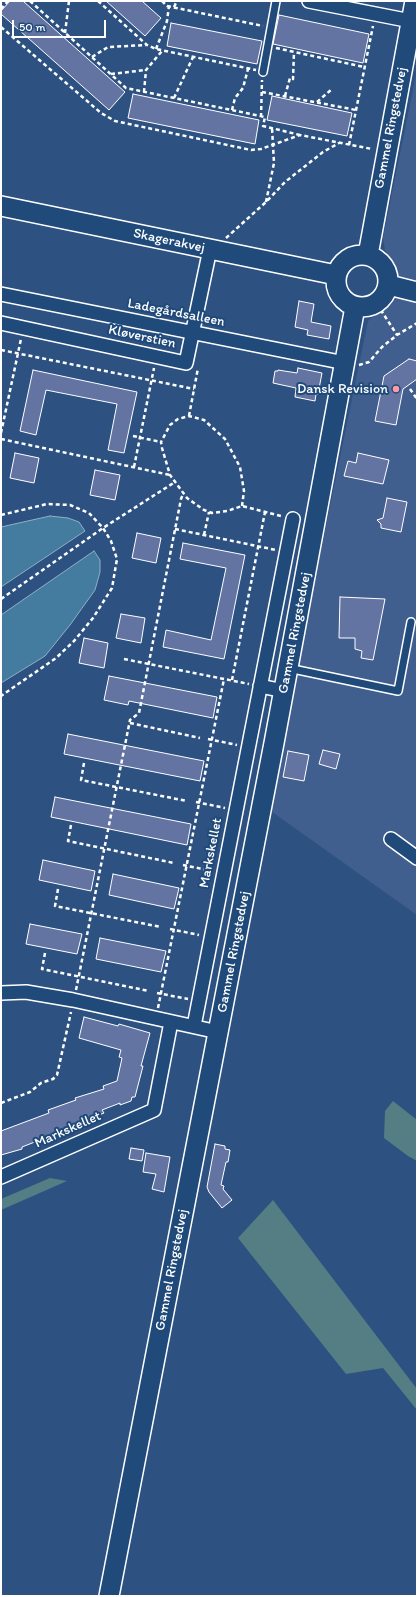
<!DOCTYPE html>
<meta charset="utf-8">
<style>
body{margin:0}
#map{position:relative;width:418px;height:1597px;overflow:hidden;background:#2d5282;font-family:Itim,sans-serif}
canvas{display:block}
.frame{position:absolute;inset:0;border:2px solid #fff;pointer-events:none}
.scale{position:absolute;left:12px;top:20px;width:94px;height:18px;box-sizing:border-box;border:2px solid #fff;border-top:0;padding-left:5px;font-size:12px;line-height:14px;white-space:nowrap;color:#fff;-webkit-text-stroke:3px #1f4a7a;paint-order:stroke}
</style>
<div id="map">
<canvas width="418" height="1597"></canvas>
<div class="frame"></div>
<div class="scale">50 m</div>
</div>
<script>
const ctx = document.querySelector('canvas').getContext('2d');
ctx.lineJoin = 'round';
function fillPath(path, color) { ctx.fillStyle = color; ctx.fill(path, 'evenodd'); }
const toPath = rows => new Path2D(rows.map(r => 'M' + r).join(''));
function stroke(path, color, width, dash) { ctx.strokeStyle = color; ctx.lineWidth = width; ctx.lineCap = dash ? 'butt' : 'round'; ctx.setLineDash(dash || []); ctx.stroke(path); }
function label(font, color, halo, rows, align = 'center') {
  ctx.font = font + ' Itim,sans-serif'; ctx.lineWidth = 4; ctx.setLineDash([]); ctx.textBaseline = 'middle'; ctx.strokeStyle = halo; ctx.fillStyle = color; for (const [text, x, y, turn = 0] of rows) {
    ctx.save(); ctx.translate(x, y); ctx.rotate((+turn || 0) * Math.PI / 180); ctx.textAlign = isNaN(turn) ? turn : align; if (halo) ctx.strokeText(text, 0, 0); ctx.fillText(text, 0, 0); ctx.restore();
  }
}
const built = toPath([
 [417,70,417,915,268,809,368,321,392,300,398,276,392,260,385,250,383,238]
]);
const green = toPath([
 [393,1101,417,1120,417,1161,408,1156,384,1138,385,1111],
 [50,1178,67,1181,1,1210,1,1199],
 [273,1200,417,1389,417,1410,383,1368,346,1374,238,1238]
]);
const water = toPath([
 [50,516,68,518,79,522,85,531,1,587,1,527,50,516],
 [94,551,100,560,100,572,95,590,70,625,45,656,1,683,1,615,94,551]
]);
const building = toPath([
 [10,1,23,1,125,92,109,110,1,14,1,11,10,1],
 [106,1,142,1,161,18,145,36,106,1],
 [279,15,369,34,363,63,273,44,279,15],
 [171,23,262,41,257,64,167,46,171,23],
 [133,94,259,120,255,144,128,118,133,94],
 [272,96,352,113,347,136,267,120,272,96],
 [299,301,314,304,311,322,331,326,329,339,307,335,308,330,295,327,299,301],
 [409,359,417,361,417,379,403,389,396,425,375,421,384,376,409,359],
 [298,368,322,373,318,394,316,394,315,401,295,397,296,388,273,383,275,371,278,371,278,370,297,373,298,368],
 [33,370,137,392,124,453,108,450,117,404,46,390,36,435,20,431,33,370],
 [15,453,39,458,34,483,10,478,15,453],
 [358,453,389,460,383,484,344,476,348,461,356,463,358,453],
 [95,470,120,475,115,500,90,495,95,470],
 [387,498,407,502,401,532,381,528,381,524,377,520,383,518,387,498],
 [137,533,161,538,156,563,132,558,137,533],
 [183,543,245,555,224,659,163,647,166,630,211,640,226,568,180,559,183,543],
 [340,597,385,599,373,660,361,658,362,651,355,649,355,638,339,638,340,597],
 [121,614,145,618,141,643,116,638,121,614],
 [84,638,108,643,104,668,79,663,84,638],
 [109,676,217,697,213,718,129,701,128,705,104,700,109,676],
 [68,734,204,761,200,781,64,754,68,734],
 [323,750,340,754,336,769,319,764,323,750],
 [288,751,309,755,304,781,283,777,288,751],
 [55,797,191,824,187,845,51,817,55,797],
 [43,860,95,871,91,891,39,880,43,860],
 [113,874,179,888,174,909,109,895,113,874],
 [30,924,82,934,77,954,26,944,30,924],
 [100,938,166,951,161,972,96,959,100,938],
 [84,1017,118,1026,119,1024,150,1033,141,1066,143,1066,135,1097,132,1097,131,1101,120,1105,120,1103,102,1110,104,1113,49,1135,50,1136,22,1147,22,1149,1,1155,1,1131,49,1113,48,1110,76,1100,75,1098,104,1089,103,1086,117,1081,122,1058,119,1057,121,1050,79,1038,84,1017],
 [215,1144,225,1146,225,1149,230,1150,228,1162,226,1162,221,1185,224,1186,223,1189,232,1200,222,1208,209,1192,207,1187,215,1144],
 [131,1148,144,1150,142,1161,129,1159,131,1148],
 [146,1153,170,1157,164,1192,152,1189,156,1174,143,1172,146,1153]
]);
const path = toPath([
 [30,1,126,88,265,117,263,126,300,135],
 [98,1,147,45,156,49,256,70],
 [162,1,167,6,263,26],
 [174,7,177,1],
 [1,9,8,1],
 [1,27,101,113,115,121,251,150,261,149,300,135,372,149],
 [65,33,69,1],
 [276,48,364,67],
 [156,49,167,21,169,6],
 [92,57,108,47,146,45],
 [111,74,146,70],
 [144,92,146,70,162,51],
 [262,92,356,110],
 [285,96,290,78,293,79,294,52],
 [174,98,193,57],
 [317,102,332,89],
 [232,110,235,98,243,88,248,69],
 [261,117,262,80],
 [349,145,373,26],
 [266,202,274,163,272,128],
 [226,238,266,202,285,182,323,152,339,143],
 [377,304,397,335],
 [1,350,194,389],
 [359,365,369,362,382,347,397,335,417,323],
 [410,389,417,399],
 [189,416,198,368],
 [1,433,21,339],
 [133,436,161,442],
 [1,439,170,475],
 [134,467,154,368],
 [242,506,244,491,240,467,225,439,204,420,189,416,178,419,170,425,161,442,162,448,170,475,187,498,204,510,212,513,227,511,242,506,281,516],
 [1,515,47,504,70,505,89,513,103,528,111,541,117,559,112,588,93,618,74,641,56,658,1,696],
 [175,529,276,550],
 [204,535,209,512],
 [1,599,103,528,175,482],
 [124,659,249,684],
 [232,680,265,512],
 [130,723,200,738],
 [208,739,237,745],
 [84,763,81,780,187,801],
 [196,802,225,808],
 [71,825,68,841,174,863],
 [183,865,212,871],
 [58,889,55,906,161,927],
 [170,929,199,935],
 [45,953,42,969,149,991],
 [76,990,130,720,139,713,181,499,183,494],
 [157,993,188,999],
 [158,1008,224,679],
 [1,1103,30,1092,41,1083,53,1079,57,1075,71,1012]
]);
const lane = toPath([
 [263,72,276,1],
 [288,668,398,691,411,622]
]);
const street = toPath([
 [309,1,411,21],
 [1,294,345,363],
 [1,323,186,363,210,249],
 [260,686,284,691],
 [391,839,417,858],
 [1,993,26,992,73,1000,218,1032],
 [194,1026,293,519],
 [1,1177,154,1110,171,1022]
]);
const secondary = toPath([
 [1,206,336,275],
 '336 281a26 26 0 1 1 52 0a26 26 0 1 1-52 0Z',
 [368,255,415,1],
 [389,285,417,292],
 [109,1596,274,743,355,307]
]);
const markers = [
 [396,389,4,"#ff9aa2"]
];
const streetNames = [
 ["Gammel Ringstedvej",391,128,-79],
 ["Skagerakvej",169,241,12],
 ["Ladegårdsalleen",176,313,11],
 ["Kløverstien",142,337,12],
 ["Gammel Ringstedvej",295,633,-79],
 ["Markskellet",211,853,-79],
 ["Gammel Ringstedvej",234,952,-79],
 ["Markskellet",68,1130,-24],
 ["Gammel Ringstedvej",172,1270,-79]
];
const poiNames = [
 ["Dansk Revision",388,389]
];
fillPath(built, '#415f8e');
fillPath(green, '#557d84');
fillPath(water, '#447c9f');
stroke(water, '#8fb0c5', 1);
fillPath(building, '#6374a3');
stroke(building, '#fff', 1);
stroke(lane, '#fff', 10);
stroke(street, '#fff', 16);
stroke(secondary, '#fff', 22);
stroke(path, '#fff', 2.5, [4, 3]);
stroke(lane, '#1f4a7a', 7);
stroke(street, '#1f4a7a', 13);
stroke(secondary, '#1f4a7a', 19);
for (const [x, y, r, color] of markers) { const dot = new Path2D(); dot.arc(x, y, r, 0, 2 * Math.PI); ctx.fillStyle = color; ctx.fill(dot); stroke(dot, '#1f4a7a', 1.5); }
label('14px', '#fff', '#1f4a7a', streetNames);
label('14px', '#fff', '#1f4a7a', poiNames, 'right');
</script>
